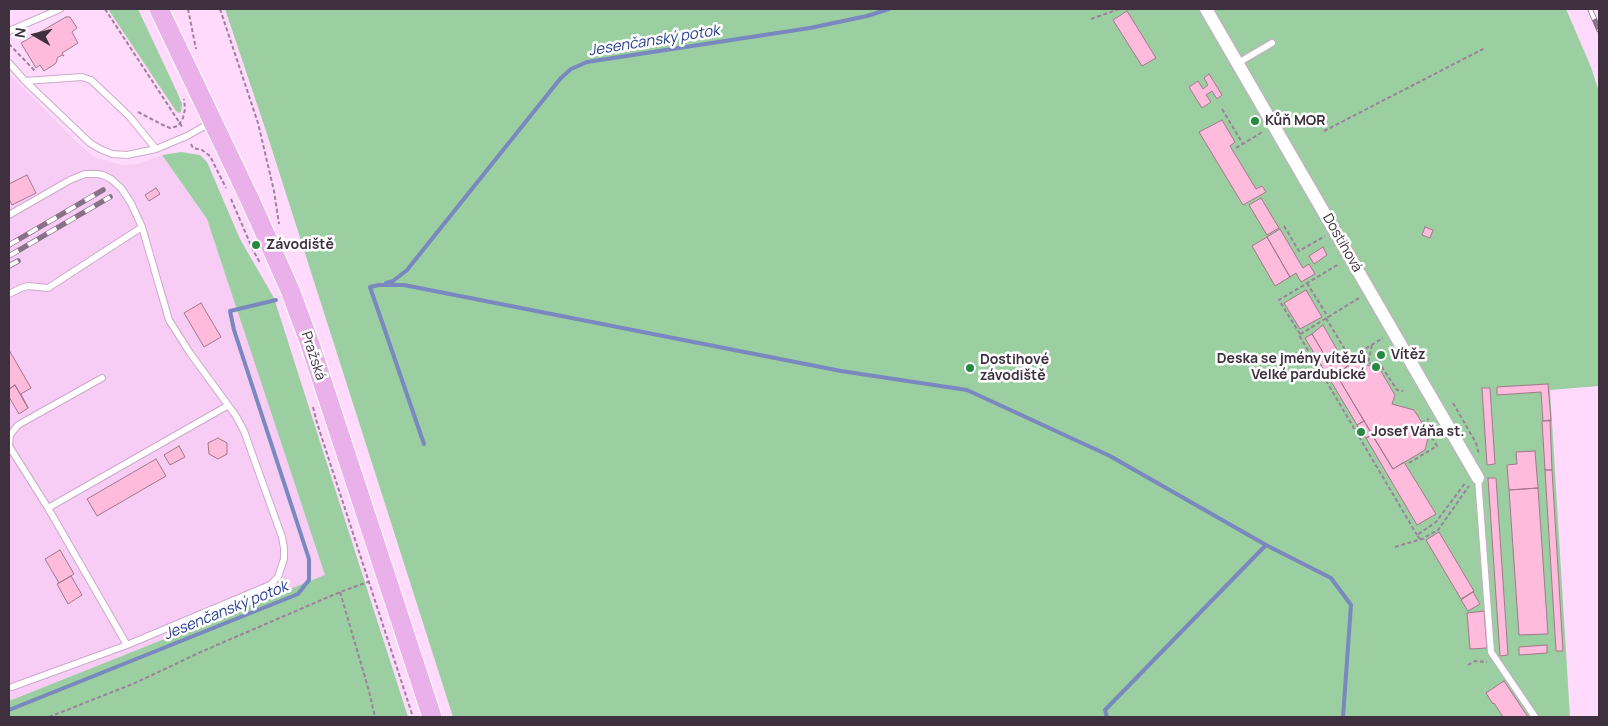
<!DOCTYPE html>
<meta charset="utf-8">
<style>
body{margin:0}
#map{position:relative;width:1608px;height:726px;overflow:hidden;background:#ffdafd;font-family:Manrope,sans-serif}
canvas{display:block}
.frame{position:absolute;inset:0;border:10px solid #3e303e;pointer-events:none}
.north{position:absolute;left:10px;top:10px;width:50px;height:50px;-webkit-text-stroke:4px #fff;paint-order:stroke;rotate:278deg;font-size:14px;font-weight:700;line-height:20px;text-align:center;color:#3e303e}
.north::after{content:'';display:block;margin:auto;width:18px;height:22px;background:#3e303e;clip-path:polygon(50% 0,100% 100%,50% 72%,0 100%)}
</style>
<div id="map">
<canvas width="1608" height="726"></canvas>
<div class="frame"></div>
<div class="north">N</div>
</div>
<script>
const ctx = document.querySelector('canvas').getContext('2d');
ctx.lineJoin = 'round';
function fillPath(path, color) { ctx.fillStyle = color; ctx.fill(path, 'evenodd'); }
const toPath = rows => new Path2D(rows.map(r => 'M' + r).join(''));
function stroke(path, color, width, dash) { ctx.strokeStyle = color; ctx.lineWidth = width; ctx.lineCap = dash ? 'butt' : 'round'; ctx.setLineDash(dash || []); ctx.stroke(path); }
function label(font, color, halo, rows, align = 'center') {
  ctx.font = font + ' Manrope,sans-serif'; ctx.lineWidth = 5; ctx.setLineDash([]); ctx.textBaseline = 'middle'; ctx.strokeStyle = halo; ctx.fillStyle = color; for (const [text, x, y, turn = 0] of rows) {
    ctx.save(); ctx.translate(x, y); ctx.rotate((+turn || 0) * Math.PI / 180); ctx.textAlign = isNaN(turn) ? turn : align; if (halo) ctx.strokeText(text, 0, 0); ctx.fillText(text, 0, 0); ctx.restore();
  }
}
const built = toPath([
 [9,74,81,146,94,157,114,163,125,165,138,164,162,155,207,219,261,378,325,575,9,701]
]);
const green = toPath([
 [108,9,138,9,177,92,182,104,181,112,179,113,176,111],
 [225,9,1566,9,1591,67,1599,92,1599,386,1550,390,1570,717,453,717,266,131],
 [181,152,200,155,207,162,240,239,274,298,408,717,9,717,9,701,325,575,207,219,162,155]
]);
const stream = toPath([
 [386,283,393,281,407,270,560,79,571,69,587,62,810,28,867,16,889,9],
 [379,285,404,285,841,371,967,390,1110,456,1266,545,1331,578,1351,605,1343,717],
 [379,285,370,287,424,444],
 [9,710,298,594,309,580,309,559,234,330,230,311,276,300],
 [1107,717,1105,710,1266,545]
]);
const building = toPath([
 [1127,11,1156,58,1142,66,1113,20,1127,11],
 [66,17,70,17,77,28,72,32,78,43,62,53,64,56,62,55,57,58,57,61,55,64,44,71,40,65,36,68,21,43,66,17],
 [1209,74,1222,95,1217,99,1212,91,1206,95,1211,102,1202,108,1189,87,1198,81,1203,89,1208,85,1204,78,1209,74],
 [1222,120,1235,142,1230,146,1256,189,1262,186,1266,192,1243,205,1199,132,1222,120],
 [27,175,36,193,12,205,9,199,9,184,27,175],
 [156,188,160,194,149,201,145,195,156,188],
 [1261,198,1279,228,1267,235,1249,205,1261,198],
 [1425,227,1433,230,1430,238,1422,235,1425,227],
 [1280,229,1303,268,1309,264,1315,274,1301,282,1296,273,1290,277,1267,237,1280,229],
 [1267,237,1290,277,1275,286,1252,246,1267,237],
 [1323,247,1327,255,1314,264,1309,256,1323,247],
 [1306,290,1322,317,1300,329,1284,303,1306,290],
 [201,303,221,337,204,347,184,313,201,303],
 [1323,325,1347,367,1336,374,1312,334,1323,325],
 [1312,334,1364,421,1357,425,1305,338,1312,334],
 [9,350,31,388,21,394,28,408,15,385,9,389,9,350],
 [1354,362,1379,368,1395,395,1392,404,1414,410,1429,434,1426,436,1428,438,1425,450,1393,469,1336,374,1354,362],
 [1548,384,1551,421,1543,421,1541,392,1497,395,1497,387,1548,384],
 [15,385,28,408,19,414,9,397,9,389,15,385],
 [1482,388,1490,388,1495,464,1487,465,1482,388],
 [1550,420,1552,470,1545,470,1542,421,1550,420],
 [1364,421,1372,435,1366,438,1357,425,1364,421],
 [1372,435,1393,469,1404,462,1436,514,1417,525,1366,438,1372,435],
 [218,438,227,443,227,454,218,459,209,454,208,443,218,438],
 [179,446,185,457,170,465,164,455,179,446],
 [1535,451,1538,488,1509,490,1507,465,1517,464,1516,452,1535,451],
 [156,459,166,476,97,516,87,499,156,459],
 [1545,470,1552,470,1563,651,1556,651,1545,470],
 [1488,478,1496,478,1508,655,1500,656,1488,478],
 [1538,488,1548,634,1519,635,1509,490,1538,488],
 [1439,532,1474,591,1461,599,1426,540,1439,532],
 [60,550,74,574,59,583,45,559,60,550],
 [71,576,82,595,68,604,57,584,71,576],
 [1473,592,1480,604,1468,611,1461,600,1473,592],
 [1484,611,1487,648,1470,649,1467,613,1484,611],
 [1547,645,1547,653,1519,655,1519,647,1547,645],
 [1504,681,1528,717,1503,717,1494,703,1493,704,1486,693,1504,681]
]);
const path = toPath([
 [105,9,183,128],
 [188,9,196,49],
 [220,9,258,123,274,191,279,224],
 [1091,19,1119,9],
 [9,44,35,71],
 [1222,109,1243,144],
 [138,112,163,125,170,128,178,126,183,118,185,109,184,99],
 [1324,131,1485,48],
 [191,144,193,148,202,150,210,156,226,188],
 [1236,148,1264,131],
 [231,199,253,250,260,263],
 [1284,226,1299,251,1325,236],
 [1307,283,1328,317],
 [1359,298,1299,335,1417,535],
 [1326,318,1350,358,1383,338],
 [1300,334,1279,300,1339,264],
 [1372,345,1368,363,1382,367,1397,390,1403,391],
 [1453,403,1476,443,1479,454],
 [313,407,317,423,413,717],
 [1409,463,1437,446,1423,422,1429,419],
 [1420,539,1417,535,1436,522,1466,482],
 [1395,547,1422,539,1438,530,1469,486],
 [340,592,369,691,375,717],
 [1468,665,1475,661,1487,662],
 [49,717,135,683,203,651,340,592,368,582]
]);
const lane = toPath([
 [9,31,60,9],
 [9,63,25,81,90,143,100,149,112,154,127,155,156,149,187,136,210,123],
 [1238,63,1272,43],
 [25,81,82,77,91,80,129,116,156,149],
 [9,215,70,180,85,174,97,174,103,175,111,179,121,188,131,203,142,227,169,320,190,353,236,416,244,431,282,537,284,548,284,559,278,577,270,585,127,645,12,687],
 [9,294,21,288,28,286,48,288,142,227],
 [9,446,48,508,127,645],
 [9,446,10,435,18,425,102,378],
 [1478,478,1491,652,1535,717],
 [48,508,227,406]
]);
const street = toPath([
 [1206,9,1478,478]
]);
const primary = toPath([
 [159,9,251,202,290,290,310,344,432,717]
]);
const rail = toPath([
 [1590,9,1599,30],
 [9,245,103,190],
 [9,256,110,197],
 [9,266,18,261]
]);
const markers = [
 [1255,121,5,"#268a3f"],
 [256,245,5,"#268a3f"],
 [1381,355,5,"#268a3f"],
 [1376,367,5,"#268a3f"],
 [970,368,5,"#268a3f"],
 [1361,432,5,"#268a3f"]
];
const poiNames = [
 ["Kůň MOR",1265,121],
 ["Závodiště",266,245],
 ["Vítěz",1391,355],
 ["Deska se jmény vítězů",1366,359,"right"],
 ["Velké pardubické",1366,375,"right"],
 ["Dostihové",980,360],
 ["závodiště",980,376],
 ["Josef Váňa st.",1371,432]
];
const streetNames = [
 ["Dostihová",1342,243,60],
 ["Pražská",313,356,72]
];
const waterNames = [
 ["Jesenčanský potok",654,41,-9],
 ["Jesenčanský potok",226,611,-22]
];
fillPath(built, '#f7cdf5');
fillPath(green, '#9bcfa1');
stroke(stream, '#7988bf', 4);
fillPath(building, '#febbdc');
stroke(building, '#a3788d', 1);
stroke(lane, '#cca9ca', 8);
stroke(street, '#cca9ca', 14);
stroke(primary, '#fff', 21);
stroke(path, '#9b829a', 2, [4, 2.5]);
stroke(lane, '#fff', 6);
stroke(street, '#fff', 12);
stroke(primary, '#e9b0e9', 19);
stroke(rail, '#897288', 5.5);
stroke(rail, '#fff', 4, [11]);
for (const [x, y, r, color] of markers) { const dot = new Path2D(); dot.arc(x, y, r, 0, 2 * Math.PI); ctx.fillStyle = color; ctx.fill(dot); stroke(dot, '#fff', 2); }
label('bold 14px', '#3e303e', '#fff', poiNames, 'left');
label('14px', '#3e303e', '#fff', streetNames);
label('italic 15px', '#273e90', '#fff', waterNames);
</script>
